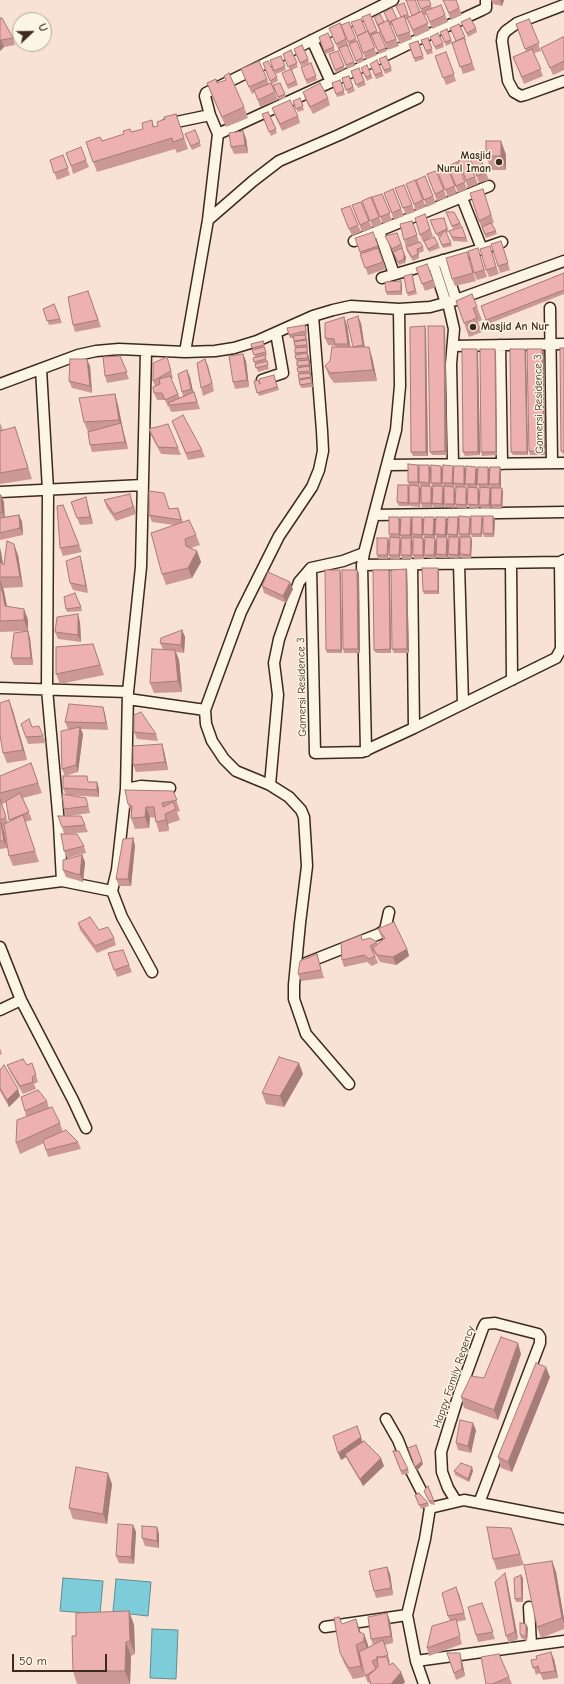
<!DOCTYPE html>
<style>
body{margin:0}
#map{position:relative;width:564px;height:1684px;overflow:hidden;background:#f8e1d5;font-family:"Comic Neue",sans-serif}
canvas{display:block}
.north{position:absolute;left:12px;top:12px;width:40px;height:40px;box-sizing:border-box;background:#fcf5e5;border:1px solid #afa495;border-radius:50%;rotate:68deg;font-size:11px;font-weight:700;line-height:16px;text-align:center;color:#3b2a1e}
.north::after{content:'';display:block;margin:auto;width:14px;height:18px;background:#3b2a1e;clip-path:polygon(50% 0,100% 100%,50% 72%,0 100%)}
.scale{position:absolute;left:12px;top:1654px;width:95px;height:18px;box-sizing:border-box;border:2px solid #3b2a1e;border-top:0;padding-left:5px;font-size:12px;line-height:14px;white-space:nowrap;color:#3b2a1e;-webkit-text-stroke:3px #fcf5e5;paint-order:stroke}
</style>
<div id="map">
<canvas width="564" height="1684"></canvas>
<div class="north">U</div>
<div class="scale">50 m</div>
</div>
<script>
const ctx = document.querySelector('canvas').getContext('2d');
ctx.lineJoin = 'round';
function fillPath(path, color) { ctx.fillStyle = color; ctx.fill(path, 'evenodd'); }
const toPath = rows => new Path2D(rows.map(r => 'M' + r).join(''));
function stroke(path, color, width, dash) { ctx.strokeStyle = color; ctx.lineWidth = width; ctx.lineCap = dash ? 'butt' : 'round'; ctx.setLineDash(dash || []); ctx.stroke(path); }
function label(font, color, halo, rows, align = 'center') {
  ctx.font = font + ' "Comic Neue",sans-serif'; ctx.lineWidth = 3; ctx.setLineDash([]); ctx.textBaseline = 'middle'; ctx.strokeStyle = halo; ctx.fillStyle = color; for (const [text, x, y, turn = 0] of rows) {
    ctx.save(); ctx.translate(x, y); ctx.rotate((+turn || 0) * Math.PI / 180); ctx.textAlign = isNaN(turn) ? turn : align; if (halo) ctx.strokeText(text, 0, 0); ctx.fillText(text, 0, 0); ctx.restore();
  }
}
const water = toPath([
 [63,1578,103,1581,100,1614,60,1611,63,1578],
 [116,1579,151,1582,148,1616,113,1612,116,1579],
 [152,1629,178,1630,176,1679,150,1678,152,1629]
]);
const minor = toPath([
 [564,5,517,23,506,31,503,35,502,41,508,81,514,92,521,96,525,95,564,81],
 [312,40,331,82],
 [167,124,210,115],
 [218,134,331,82,419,39,482,10,486,8,486,0],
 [462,198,482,249],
 [208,220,253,181,279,161,339,135,418,98],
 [379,231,394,274],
 [354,241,489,186],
 [443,260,456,300],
 [433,263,446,303],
 [382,278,482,249,502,242],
 [448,303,454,329,451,364,453,464],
 [550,308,552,463],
 [313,316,322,431,323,451,319,470,312,487,279,536,241,612,205,710,206,724,212,741,224,759,236,771,270,785,289,797,301,810,304,817,307,866,300,923,294,985,294,999,306,1034,349,1084],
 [500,345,502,464],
 [453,346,564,344],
 [185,352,208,220,218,134,210,115,205,96,206,93,393,0],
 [41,369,48,490,47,689,59,824,62,881],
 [262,380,283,373,276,333],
 [0,384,78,355,96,351,119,349,185,352,215,351,234,348,257,341,313,316,333,310,351,306,399,309,430,307,456,300,564,261],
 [388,465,564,463],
 [0,492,143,485],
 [374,515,564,512],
 [511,563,512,680],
 [412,564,414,728],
 [459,564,463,704],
 [362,565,560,562,564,560],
 [311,568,315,753,362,752,414,728,556,658,561,649,560,562],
 [0,688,128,692],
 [128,699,205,710],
 [366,751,362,565,364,553,396,430,400,386,399,309],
 [270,785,278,695,274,663,279,639,299,582,311,568,343,561,364,553],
 [126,789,141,786,170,788],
 [0,889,62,881,112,891,117,870,126,789,128,692,141,567,146,351],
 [112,891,122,917,152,972],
 [0,947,21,1000,73,1100,86,1128],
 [306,963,379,934,385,930,389,912],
 [0,1010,21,1000],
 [386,1419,398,1440,407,1463,430,1508,425,1539,407,1615,416,1661,424,1684],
 [456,1501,448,1488,442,1472,441,1452,459,1394,483,1328,485,1324,495,1323,538,1334,540,1337,540,1343,479,1503],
 [430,1508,464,1500,564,1519],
 [529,1607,531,1645],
 [325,1627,407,1615],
 [416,1661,564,1641]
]);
const wall = toPath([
 [417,0,429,0,432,8,441,5,448,22,432,29,427,15,424,15,430,30,415,37,407,19,405,20,412,39,400,44,392,25,391,26,399,46,388,50,375,21,384,22,397,19,408,14,410,17,422,11],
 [443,0,456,0,462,15,451,20],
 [491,0,504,0,502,6,493,4],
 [370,14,377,32,379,32,387,51,379,54,372,37,370,38,377,55,366,60,359,43,366,32,367,32],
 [0,18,13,38,15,45,4,47,0,51],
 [529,19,541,51,534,53,543,76,524,84,513,57,526,51,516,24],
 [349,22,364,61,357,64,341,25],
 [461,22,476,28,477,32,468,37],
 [340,23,349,47,348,47,355,66,347,69,340,51,339,51,329,28],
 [459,24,466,40,465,41,475,70,463,74,452,43,446,46,441,35,447,29,452,42,455,41],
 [328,33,335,51,325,54,319,37],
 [430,37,443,43,444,47,436,50],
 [428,38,433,53,427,55,421,40],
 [564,38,564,70,553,75,541,48],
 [418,41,424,59,415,62,409,44],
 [294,49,308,59,309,63,301,66],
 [291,50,298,67,292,70,298,85,288,89,282,73,290,70,283,54],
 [338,51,345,69,336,73,329,54],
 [446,52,456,81,446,85,435,56],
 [281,56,286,70,276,74,270,60],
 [386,56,392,71,385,74,379,59],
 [263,63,277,77,278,81,272,84,278,100,260,107,255,92,252,94,241,69,267,79,269,84,271,83],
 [311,63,317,80,307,84,301,67],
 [371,67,382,72,384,76,376,79],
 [359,68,366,85,358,88,351,71],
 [361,68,371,75,373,78,367,81],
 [349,76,355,91,348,94,342,78],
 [340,80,345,95,337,97,332,83],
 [207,83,217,83,244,107,248,118,226,127,211,94],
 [280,83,286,98,279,100,273,85],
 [303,92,328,98,330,105,313,114,305,99],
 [300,98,304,110,298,112,293,101],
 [272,108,298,116,300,123,282,131,275,116],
 [268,112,277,133,271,136,262,114],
 [176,114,188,149,177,153,175,149,97,172,86,142,102,141,143,129,152,120,154,127,158,126,165,119],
 [195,130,201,146,192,150,185,134],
 [246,138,248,153,234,154,231,147],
 [501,141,506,155,506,170,491,170,486,156],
 [478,153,489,180,479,183,469,156],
 [63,155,70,175,57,180,50,160],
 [467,157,478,184,468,188,458,161],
 [86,160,89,167,73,174,71,166],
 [457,162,467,189,458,193,448,166],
 [447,167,457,193,448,197,437,170],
 [436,171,447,198,437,201,427,174],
 [425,176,436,203,427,207,416,180],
 [415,180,426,207,416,211,406,184],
 [404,185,415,212,406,215,395,188],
 [393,189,404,216,394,220,384,193],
 [483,189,494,223,492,223,497,234,486,238,479,221],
 [382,194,392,220,383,224,372,197],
 [371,197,382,224,373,228,362,201],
 [361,202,372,228,362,232,352,205],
 [350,206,361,232,352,236,341,209],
 [446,212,460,223,462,226,453,229],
 [425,214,433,236,428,239,438,244,440,248,429,252,424,242,423,242,420,235],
 [444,218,449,232,446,233,452,246,443,248,439,238,440,236,438,237,431,224],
 [462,227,468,242,453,241,449,231],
 [415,228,419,242,423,247,424,251,419,253,419,258,413,261,407,251,404,240],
 [373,232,386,269,368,275,360,252],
 [397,233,403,247,402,248,406,257,405,263,399,265,385,236],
 [501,241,510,270,500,273,498,266],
 [492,253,499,274,489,277,486,270],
 [480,256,487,277,477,280,474,273],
 [469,259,476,281,455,286,452,279],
 [427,264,436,287,425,291,416,268],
 [564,273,564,294,488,324,481,306],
 [413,278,417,294,408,296,407,293],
 [402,285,402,295,387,295,386,292],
 [88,291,101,327,75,332,73,325],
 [472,294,482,320,478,322,482,332,469,337,456,301],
 [54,304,62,323,49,325,43,309],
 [361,323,365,347,372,357,377,381,334,383,329,376,325,366,330,361,336,347,336,346,328,345,325,338,347,325,350,347,353,347],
 [444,326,445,330,447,455,432,455,430,452],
 [306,328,307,335,306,335,307,338,308,355,310,363,311,368,310,368,313,387,301,388,299,379,298,368,295,353,295,348,293,338,290,338,289,335],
 [426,330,428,456,413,456,411,452],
 [263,341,267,355,265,356,269,369,258,372,253,358,255,357,251,344],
 [564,348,564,454,563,454,561,451],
 [477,349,478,353,480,455,465,456,463,452],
 [495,349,496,353,497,455,482,456,481,452],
 [542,349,544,352,545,455,530,455,529,451],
 [526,352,528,455,513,455,511,452],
 [243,354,246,361,249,387,235,389,233,382],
 [120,356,129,379,107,383,105,376],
 [167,357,173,378,171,379,180,398,183,396,182,392,190,377,193,392,194,392,200,409,172,412,170,410,169,406,168,407,165,400,157,400,154,393,155,386,153,381],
 [90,366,92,393,72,388,69,381],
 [208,366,214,391,203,396,201,388],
 [274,375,279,390,259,396,254,381,260,383],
 [115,394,118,405,123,430,128,449,92,452,90,445,88,432,84,422],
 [172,421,202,450,205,457,188,460],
 [0,423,3,430,15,427,32,479,0,484],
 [149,429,178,448,181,455,161,454,152,437],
 [429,465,431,469,430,486,432,489,433,486,432,486,431,483,441,466,442,469,454,469,464,466,466,470,465,487,466,487,467,491,467,508,457,508,455,504,456,487,455,487,454,484,454,487,455,490,455,508,445,507,444,504,444,507,433,507,432,504,432,507,422,507,421,503,421,486,420,486,419,483,419,486,421,489,420,507,410,506,409,504,409,506,399,506,397,502,409,488,409,485,408,482,419,468],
 [442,480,442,483,444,486,444,490,442,486],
 [476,467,477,470,477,487,478,488,479,491,479,508,469,508,467,504,468,487,467,487,465,484],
 [488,467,489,471,489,488,490,488,491,491,491,488,490,488,489,484,500,467,501,471,501,488,503,492,502,509,492,509,491,505,491,509,481,508,479,505,480,488,479,488,477,484],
 [164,493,169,509,178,508,183,522,196,535,200,545,191,548,197,551,201,562,192,578,166,585,162,574,174,525,152,522,149,515],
 [0,495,1,495,4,502,4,517,19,515,22,522,23,535,0,540],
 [104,500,132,501,136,514,116,521,107,508],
 [71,502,88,505,93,524,80,525],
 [63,505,82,552,63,556,60,548],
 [482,516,482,537,472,537,471,534],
 [493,516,495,520,494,537,484,537,483,533],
 [399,517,401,520,411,517,412,521,412,559,402,559,401,555,401,538,400,535,400,538,401,542,400,559,390,559,389,555,390,538,389,534],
 [422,517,423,538,425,541,425,538,423,534,435,521,435,538,436,541,436,559,426,558,424,555,424,559,414,559,413,555,413,538,412,534],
 [446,517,447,521,447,537,448,541,448,558,437,558,436,554,437,538,435,534],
 [471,520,470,537,472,541,471,558,461,558,460,554,460,537,459,534],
 [459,521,458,537,460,541,460,558,449,558,448,554,449,538,447,534],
 [388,538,389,542,388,559,378,559,377,555],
 [0,548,1,552,3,563,4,565,18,555,23,587,3,588,4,591,7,607,24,609,28,620,28,631,30,638,33,665,14,665,11,658,26,631,0,632],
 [82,563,88,593,73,590,70,583],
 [438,568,439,572,439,594,424,594,423,591],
 [406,569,407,573,409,653,394,653,392,649],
 [357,570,359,573,360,653,344,653,343,649],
 [389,570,390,573,391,653,376,653,374,650],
 [341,574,342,653,327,653,326,650],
 [262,586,293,589,286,603,264,593],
 [81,607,82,611,67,612,66,609],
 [80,622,81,642,58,639,55,632],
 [182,630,185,637,184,653,176,652,179,660,182,692,154,693,150,683,163,649,160,643],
 [93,644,104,675,60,684,56,674],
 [9,700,13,711,27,760,7,763,3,753],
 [103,707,105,714,108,730,81,729,83,734,78,772,65,776,62,769,72,729,68,729,65,722],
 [21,724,32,727,43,736,46,743,28,744],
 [134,732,156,734,158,741,137,739],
 [164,751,168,770,136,772,133,765],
 [31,763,42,793,23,798,32,820,25,822,39,862,13,866,9,856,5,826,3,827,4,830,7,848,0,849,0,776],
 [7,802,10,821,8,823,2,804],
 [89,782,97,782,99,789,99,797,66,795,63,788],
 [173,791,180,811,177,812,180,820,168,824,169,831,159,832,156,822,155,818,150,817,149,828,135,829,131,818,131,812,128,804],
 [86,798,88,805,90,813,67,816,85,825,88,832,66,834,84,846,86,853,67,858,64,851,64,834,62,827,66,816,64,809],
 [133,838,135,846,131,886,119,886,116,879],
 [82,855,85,862,83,882,66,877,63,870],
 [78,923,99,930,114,938,116,945,97,953,80,930],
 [378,929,407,949,409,956,396,965,380,962,374,952,374,953,378,963,372,966,367,962,344,967,342,960,363,940,377,942,377,944,383,939,381,936],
 [123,950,132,972,117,977,108,953],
 [319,961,324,978,301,981,298,974],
 [0,1048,2,1054,0,1055],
 [32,1063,38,1082,34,1084,36,1089,23,1094,10,1072,7,1065,27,1065],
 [0,1070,20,1096,9,1107,0,1091],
 [303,1074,284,1107,266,1104,262,1093],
 [47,1101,49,1108,60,1123,63,1132,78,1142,81,1149,48,1157,44,1143,20,1154,16,1143,26,1117,25,1111],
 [521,1354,498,1420,464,1408,461,1397,484,1378],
 [550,1377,512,1472,501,1468,498,1457],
 [357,1426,362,1441,384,1466,363,1486,348,1461,346,1457,341,1460],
 [476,1430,471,1453,458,1450,456,1443],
 [393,1451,408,1469,409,1473,402,1475],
 [454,1471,473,1471,469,1482,455,1475],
 [112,1484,107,1524,73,1519,69,1508],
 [424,1491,434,1501,435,1505,430,1504],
 [415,1495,428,1503,429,1506,421,1509],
 [133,1525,136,1532,134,1564,119,1563,116,1556],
 [157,1527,159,1534,159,1548,145,1546,142,1538],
 [511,1528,524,1565,497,1570,493,1559],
 [552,1561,556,1572,564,1619,564,1629,541,1638,537,1627],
 [387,1567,390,1574,393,1595,376,1598,374,1591],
 [523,1578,523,1602,516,1602,515,1599],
 [507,1580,518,1639,509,1643,506,1636],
 [459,1594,466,1620,456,1622,462,1644,429,1656,427,1648,450,1621,448,1616],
 [482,1603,495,1639,478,1642,476,1635],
 [129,1611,134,1625,135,1654,131,1656,130,1684,77,1684,73,1671,76,1636],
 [387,1613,390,1621,393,1643,385,1645,390,1662,389,1663,390,1665,405,1682,403,1684,370,1684,370,1682,368,1683,365,1676,360,1655,360,1656,364,1677,353,1679,344,1663,340,1653,342,1624,356,1619,360,1633,364,1634,368,1645,368,1647,373,1645,371,1639],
 [526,1624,528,1628,527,1641,521,1638,520,1634],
 [447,1653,462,1661,465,1676,456,1680],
 [554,1659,558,1678,543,1680,540,1673,536,1675,531,1660],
 [509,1677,512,1684,486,1684]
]);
const shadedWall = toPath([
 [500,0,504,0,502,6],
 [1,40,4,47,0,51,0,41],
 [243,131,246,138,248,153,245,145],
 [501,141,506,155,506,170,501,156],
 [404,254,406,257,405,263,404,259],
 [401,281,402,285,402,295,401,291],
 [358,316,361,323,365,352,363,345],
 [344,317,347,325,351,351,348,344],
 [425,326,426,330,428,456,426,452],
 [444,326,445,330,447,455,445,451],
 [369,347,372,357,377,381,373,370],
 [477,349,478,353,480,455,478,452],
 [495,349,496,353,497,455,496,452],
 [525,349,526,352,528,455,527,452],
 [542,349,544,352,545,455,544,451],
 [307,353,309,357,311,368,309,365],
 [243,354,246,361,249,387,247,380],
 [87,359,90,366,92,393,90,386],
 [205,359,208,366,214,391,212,383],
 [187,370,190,377,194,396,191,389],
 [115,394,118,405,123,430,128,449,125,442,119,420],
 [418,465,419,468,419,486,418,482],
 [429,465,431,469,430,486,429,483],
 [441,466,443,469,442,487,441,483],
 [453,466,454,469,454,487,452,483],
 [464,466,466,470,465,487,464,484],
 [476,467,477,470,477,488,475,484],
 [488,467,489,471,489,488,488,484],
 [500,467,501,471,501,488,499,484],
 [408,485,409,489,409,506,408,503],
 [419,486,421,489,420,507,419,503],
 [431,486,433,490,432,507,431,503],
 [443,486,444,490,444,507,442,504],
 [454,487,455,490,455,508,454,504],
 [466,487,467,491,467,508,466,505],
 [478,488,479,491,479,508,478,505],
 [490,488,491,491,491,509,489,505],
 [502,488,503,492,502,509,501,505],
 [130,494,132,501,136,514,133,507],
 [1,495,4,502,5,519,2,512],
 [86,497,88,505,93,524,90,517],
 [19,515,22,522,23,535,20,528],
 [482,516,483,520,482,537,481,534],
 [493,516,495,520,494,537,493,534],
 [399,517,401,521,400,538,399,534],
 [411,517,412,521,412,538,410,535],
 [422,517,424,521,423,538,422,535],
 [434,517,435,521,435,538,433,535],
 [446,517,447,521,447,538,445,535],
 [458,517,459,521,458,538,457,535],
 [470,517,471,520,470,538,469,534],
 [447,537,448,541,448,558,446,555],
 [459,537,460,541,460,558,458,555],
 [471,537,472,541,471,558,470,555],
 [388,538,389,542,388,559,387,555],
 [400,538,401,542,400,559,399,555],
 [411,538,413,542,412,559,411,555],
 [423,538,425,541,424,559,423,555],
 [435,538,436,541,436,559,434,555],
 [14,544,18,555,23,587,20,577],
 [0,548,1,552,4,572,0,562],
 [197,551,201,562,192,578,188,568],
 [80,556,82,563,88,593,86,586],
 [438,568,439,572,439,594,438,591],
 [406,569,407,573,409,653,407,649],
 [340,570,341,574,342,653,341,650],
 [357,570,359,573,360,653,358,649],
 [389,570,390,573,391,653,390,649],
 [0,581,4,591,9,617,5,606],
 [290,582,293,589,286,603,283,596],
 [24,609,28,620,28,631,24,620],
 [78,614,80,622,81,642,78,635],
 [182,630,185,637,184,653,181,645],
 [28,631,30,638,33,665,31,658],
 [175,650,179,660,182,692,178,681],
 [9,700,13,711,27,760,23,750],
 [103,707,105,714,108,730,106,723],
 [80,727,83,734,78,772,76,765],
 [162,744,164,751,168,770,165,762],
 [97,782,99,789,99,797,97,790],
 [146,807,150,817,149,828,145,817],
 [165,814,168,824,169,831,166,820],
 [1,823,4,830,7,848,4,841],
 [133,838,135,846,131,886,128,879],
 [82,855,85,862,83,882,80,875],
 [407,949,409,956,396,965,393,957],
 [299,1063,303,1074,284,1107,280,1096],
 [18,1089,20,1096,9,1107,7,1100],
 [518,1343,521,1354,498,1420,494,1410],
 [546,1367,550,1377,512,1472,508,1462],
 [473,1423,476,1430,471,1453,468,1446],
 [361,1437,363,1444,345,1454,346,1457,341,1460,338,1453],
 [381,1458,384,1466,363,1486,360,1479],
 [422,1461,423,1464,417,1471,415,1467],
 [472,1467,473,1471,469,1482,468,1479],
 [108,1473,112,1484,107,1524,103,1514],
 [133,1525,136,1532,134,1564,131,1557],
 [157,1527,159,1534,159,1548,157,1541],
 [552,1561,556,1572,564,1619,564,1624,562,1618],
 [387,1567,390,1574,393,1595,391,1588],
 [505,1573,507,1580,518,1639,515,1632],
 [521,1575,523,1578,523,1602,522,1598],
 [456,1587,459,1594,466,1620,464,1613],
 [129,1611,134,1625,135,1654,130,1641],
 [387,1613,390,1621,393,1643,391,1636],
 [356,1619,360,1630,363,1643,359,1632],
 [526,1624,528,1628,527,1641,526,1637],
 [364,1634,368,1645,368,1652,364,1641],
 [126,1642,131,1656,130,1684,125,1671],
 [356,1645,360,1656,364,1677,361,1666],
 [551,1652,554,1659,558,1678,555,1671],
 [460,1653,462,1661,465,1676,462,1669],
 [401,1672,405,1682,403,1684,391,1684]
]);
const building = toPath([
 [406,0,415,0,420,12,412,16,406,0],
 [417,0,429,0,431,5,421,9,417,0],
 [443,0,456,0,459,8,449,13,443,0],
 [404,3,408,14,401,17,396,6,404,3],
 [441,5,445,15,430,22,425,11,441,5],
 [392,8,397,19,389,22,388,20,388,21,384,12,392,8],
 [422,11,428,23,413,30,407,18,422,11],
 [370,14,377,31,369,34,362,17,370,14],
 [380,14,384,22,378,25,374,17,380,14],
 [404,16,410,32,397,36,391,21,404,16],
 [0,18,2,18,13,38,1,40,0,41,0,18],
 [470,18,476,28,467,33,461,22,470,18],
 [361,19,366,32,357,36,351,22,361,19],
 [529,19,539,43,525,49,516,24,529,19],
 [388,20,396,39,386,43,378,25,388,20],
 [349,22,356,39,348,42,341,25,349,22],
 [340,23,346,39,336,44,329,28,340,23],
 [459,24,465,37,456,41,450,28,459,24],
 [447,29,451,40,445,42,440,32,447,29],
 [368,31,375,48,363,53,357,36,368,31],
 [379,32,386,48,378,51,371,35,379,32],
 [328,33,334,47,324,51,319,37,328,33],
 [438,33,443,43,435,47,430,37,438,33],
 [563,37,564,38,564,61,550,68,541,48,563,37],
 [428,38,432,49,426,51,421,40,428,38],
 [464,38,472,63,460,67,452,43,464,38],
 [357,41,363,57,356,61,349,44,357,41],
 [418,41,423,56,414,58,409,44,418,41],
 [302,45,308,59,300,63,294,49,302,45],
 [347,45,354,62,346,65,339,48,347,45],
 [532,49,541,69,522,77,513,57,532,49],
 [291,50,297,63,288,67,283,54,291,50],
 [338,51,344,66,335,70,329,54,338,51],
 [446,52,454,74,443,78,435,56,446,52],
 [281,56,285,66,274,71,270,60,281,56],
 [386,56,391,68,384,70,379,59,386,56],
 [377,60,382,72,375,75,370,64,377,60],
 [259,61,267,79,249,87,241,69,259,61],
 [268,61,277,77,270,81,263,63,268,61],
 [311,63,316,76,306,80,301,67,311,63],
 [367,65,371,75,366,77,361,68,367,65],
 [359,68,364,81,356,85,351,71,359,68],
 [291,69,296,81,287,85,282,73,291,69],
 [229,73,244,107,222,117,207,83,216,79,217,83,226,80,224,76,229,73],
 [349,76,353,87,346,90,342,78,349,76],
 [340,80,344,91,336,94,332,83,340,80],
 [271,83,275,92,258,100,254,90,271,83],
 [280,83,285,94,278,97,273,85,280,83],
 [320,83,328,98,310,107,303,92,320,83],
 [300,98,303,106,296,109,293,101,300,98],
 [290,100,298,116,280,124,272,108,290,100],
 [268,112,276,129,269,132,262,114,268,112],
 [176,114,184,138,173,142,172,138,93,162,86,142,100,137,102,141,124,134,123,131,130,129,131,132,143,129,142,123,152,120,153,127,158,126,157,122,165,119,164,117,176,114],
 [195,130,200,142,191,146,185,134,195,130],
 [243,131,245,145,231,147,229,133,243,131],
 [486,141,501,141,501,156,486,156,486,141],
 [81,147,86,160,71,166,66,153,81,147],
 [478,153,486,172,477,176,469,156,478,153],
 [63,155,68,168,54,173,50,160,63,155],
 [467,157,475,177,466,180,458,161,467,157],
 [457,162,465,182,456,186,448,166,457,162],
 [447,167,455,186,445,190,437,170,447,167],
 [436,171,444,190,435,194,427,174,436,171],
 [425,176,433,196,424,200,416,180,425,176],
 [415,180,423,200,414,204,406,184,415,180],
 [404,185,412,205,403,208,395,188,404,185],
 [393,189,401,209,392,213,384,193,393,189],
 [483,189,491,215,479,221,470,193,483,189],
 [382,194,390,213,380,217,372,197,382,194],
 [371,197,379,217,370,221,362,201,371,197],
 [361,202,369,221,360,225,352,205,361,202],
 [350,206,358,225,349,229,341,209,350,206],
 [446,212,454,212,460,223,452,226,446,212],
 [425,214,430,229,420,235,415,218,425,214],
 [444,218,447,228,445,230,451,243,442,245,439,238,445,230,436,234,430,220,444,218],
 [412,221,417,235,404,240,400,224,412,221],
 [491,223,496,231,485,234,482,227,491,223],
 [462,227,466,238,452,237,449,231,462,227],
 [373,232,378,246,360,252,355,238,373,232],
 [397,233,401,244,392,249,385,236,397,233],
 [434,237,438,244,428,249,424,241,434,237],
 [501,241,508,263,498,266,491,244,501,241],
 [420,242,423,247,417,249,418,254,412,257,406,247,420,242],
 [490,246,496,267,486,270,480,249,490,246],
 [378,248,383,262,365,268,360,254,378,248],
 [402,248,404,254,404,259,398,262,393,252,402,248],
 [478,248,484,270,474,273,468,251,478,248],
 [467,252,473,273,452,279,446,258,467,252],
 [427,264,433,280,422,284,416,268,427,264],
 [564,273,564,290,486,320,481,306,564,273],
 [412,274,415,291,407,293,404,276,412,274],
 [401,281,401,291,386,292,385,282,401,281],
 [88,291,98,320,73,325,68,297,88,291],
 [472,294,477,307,473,308,477,318,464,323,456,301,472,294],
 [54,304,60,319,47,321,43,309,54,304],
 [358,316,363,345,353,347,347,320,358,316],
 [344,317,348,344,335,344,334,339,325,338,325,323,344,317],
 [305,325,306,331,289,335,287,328,305,325],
 [425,326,426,452,411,452,410,327,425,326],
 [428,326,444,326,445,451,430,452,428,326],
 [305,335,306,339,294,341,293,336,305,335],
 [306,340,307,345,295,346,294,342,306,340],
 [263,341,264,345,252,348,251,344,263,341],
 [264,347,266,352,254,355,252,350,264,347],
 [307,347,307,352,295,353,295,348,307,347],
 [332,347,369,347,373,370,330,373,325,366,330,361,332,347],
 [560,348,564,348,564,451,561,451,560,348],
 [462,349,477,349,478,452,463,452,462,349],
 [480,349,495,349,496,452,481,452,480,349],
 [510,349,525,349,527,452,511,452,510,349],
 [527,349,542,349,544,451,529,451,527,349],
 [307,353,308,358,296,359,295,355,307,353],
 [243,354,247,380,233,382,229,356,243,354],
 [265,355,266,359,254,362,253,358,265,355],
 [120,356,127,372,105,376,103,357,120,356],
 [167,357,171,371,153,381,153,363,167,357],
 [70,359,87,359,90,386,69,381,70,359],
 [205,359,212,383,201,388,197,363,205,359],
 [309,360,309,365,297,366,297,361,309,360],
 [267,361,268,365,256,368,255,364,267,361],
 [309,366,310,371,298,372,297,368,309,366],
 [187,370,191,389,182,392,178,374,187,370],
 [310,373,311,377,299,379,298,374,310,373],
 [274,375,277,387,257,393,254,381,258,380,260,384,259,379,274,375],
 [170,376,178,394,165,400,162,393,154,393,153,387,160,384,159,379,170,376],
 [311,378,312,383,300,385,299,380,311,378],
 [194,392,197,402,170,405,168,403,194,392],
 [115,394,119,420,84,422,79,398,115,394],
 [183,415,202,450,186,453,172,421,183,415],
 [121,423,125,442,90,445,88,432,121,423],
 [168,424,178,448,158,447,149,429,168,424],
 [15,427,28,468,0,473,0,431,15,427],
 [408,464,418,465,418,482,408,482,408,464],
 [419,465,429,465,429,483,419,482,419,465],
 [431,465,441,466,441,483,431,483,431,465],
 [443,465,453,466,452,483,442,483,443,465],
 [454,466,464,466,464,484,453,483,454,466],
 [466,466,476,467,475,484,465,484,466,466],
 [478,467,488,467,488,484,477,484,478,467],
 [490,467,500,467,499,484,489,484,490,467],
 [398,485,408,485,408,503,397,502,398,485],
 [409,485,419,486,419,503,409,503,409,485],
 [421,486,431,486,431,503,421,503,421,486],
 [433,486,443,486,442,504,432,503,433,486],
 [444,486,454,487,454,504,444,504,444,486],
 [456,487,466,487,466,505,455,504,456,487],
 [468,487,478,488,478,505,467,504,468,487],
 [480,487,490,488,489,505,479,505,480,487],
 [491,488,502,488,501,505,491,505,491,488],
 [149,491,164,493,169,509,178,508,181,520,149,515,149,491],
 [130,494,133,507,114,514,104,500,130,494],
 [0,495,1,495,2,512,0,513,0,495],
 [86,497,90,517,77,518,71,502,86,497],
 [63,505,79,545,60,548,57,506,63,505],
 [19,515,20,528,0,533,0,518,19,515],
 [459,516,470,517,469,534,459,534,459,516],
 [471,516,482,516,481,534,471,534,471,516],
 [483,516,493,516,493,534,483,533,483,516],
 [389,517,399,517,399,534,389,534,389,517],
 [401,517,411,517,410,535,400,535,401,517],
 [412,517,422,517,422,535,412,534,412,517],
 [424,517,434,517,433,535,423,534,424,517],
 [436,517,446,517,445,535,435,534,436,517],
 [448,517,458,517,457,535,447,534,448,517],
 [189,520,196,535,185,539,186,546,197,551,188,568,162,574,151,533,189,520],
 [390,537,400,538,399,555,389,555,390,537],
 [413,537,423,538,423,555,413,555,413,537],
 [425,537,435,538,434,555,424,555,425,537],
 [437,537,447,537,446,555,436,554,437,537],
 [449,537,459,537,458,555,448,554,449,537],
 [460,537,471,537,470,555,460,554,460,537],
 [377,538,388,538,387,555,377,555,377,538],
 [401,538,411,538,411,555,401,555,401,538],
 [7,541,14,544,20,577,0,577,0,562,4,565,7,541],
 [80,556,86,586,70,583,66,561,80,556],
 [422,568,438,568,438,591,423,591,422,568],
 [406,569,407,649,392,649,391,570,406,569],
 [325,570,340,570,341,650,326,650,325,570],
 [342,570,357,570,358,649,343,649,342,570],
 [373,570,389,570,390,649,374,650,373,570],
 [268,572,290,582,283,596,262,586,268,572],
 [0,581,5,606,24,609,24,620,0,621,0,581],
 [75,593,81,607,66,609,64,597,75,593],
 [78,614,78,635,55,632,57,617,78,614],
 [182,630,181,645,160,643,161,638,182,630],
 [28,631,31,658,11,658,14,633,28,631],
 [93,644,100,665,56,674,56,647,93,644],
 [152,649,175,650,178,681,150,683,152,649],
 [9,700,23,750,3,753,0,735,0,703,9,700],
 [69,704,103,707,106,723,65,722,69,704],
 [141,712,156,734,134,732,134,715,141,712],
 [29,719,32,727,39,726,43,736,26,737,21,724,29,719],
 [80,727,76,765,62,769,61,731,80,727],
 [162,744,165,762,133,765,133,746,162,744],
 [31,763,38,783,0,793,0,776,31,763],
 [63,776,87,776,88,782,97,782,97,790,63,788,63,776],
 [125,790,173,791,177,800,162,803,163,807,173,802,176,809,165,814,166,820,156,822,154,807,146,807,145,817,131,818,132,806,128,804,125,790],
 [20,793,29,812,9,820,6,801,20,793],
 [62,794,86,798,88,806,64,809,62,794],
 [0,799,6,817,0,820,0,799],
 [23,815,35,851,9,856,4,824,23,815],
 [58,816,81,816,85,825,62,827,58,816],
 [1,823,4,841,0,841,0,824,1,823],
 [61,834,77,834,84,846,64,851,61,834],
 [133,838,128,879,116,879,123,839,133,838],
 [82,855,80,875,63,870,63,860,82,855],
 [90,917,99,930,108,927,114,938,95,946,78,923,90,917],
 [394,922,407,949,393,957,377,955,373,948,385,938,378,929,394,922],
 [361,935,362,940,370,938,377,942,370,946,375,956,369,959,364,955,342,960,341,943,361,935],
 [123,950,129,965,114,970,108,953,123,950],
 [317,954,321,970,298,974,300,961,317,954],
 [279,1057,299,1063,280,1096,262,1093,279,1057],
 [23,1059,27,1065,32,1063,36,1075,32,1077,33,1082,20,1086,7,1065,23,1059],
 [4,1065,18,1089,7,1100,0,1088,0,1070,4,1065],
 [38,1090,47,1101,25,1111,21,1097,38,1090],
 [52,1107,60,1123,16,1143,17,1120,52,1107],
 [66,1130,78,1142,46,1150,43,1140,66,1130],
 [501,1337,518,1343,494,1410,461,1397,471,1376,484,1378,501,1337],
 [536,1363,546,1367,508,1462,498,1457,536,1363],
 [460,1420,473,1423,468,1446,456,1443,460,1420],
 [357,1426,361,1437,338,1453,333,1436,357,1426],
 [364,1441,381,1458,360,1479,345,1454,364,1441],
 [416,1445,422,1461,415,1467,408,1448,416,1445],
 [393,1451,399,1451,408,1469,401,1471,393,1451],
 [461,1463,472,1467,468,1479,454,1471,461,1463],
 [76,1467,108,1473,103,1514,69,1508,76,1467],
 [428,1486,434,1501,429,1501,424,1491,428,1486],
 [419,1493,428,1503,419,1505,415,1495,419,1493],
 [118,1524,133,1525,131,1557,116,1556,118,1524],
 [142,1526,157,1527,157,1541,142,1538,142,1526],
 [487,1527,511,1528,520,1554,493,1559,487,1527],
 [552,1561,562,1618,537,1627,524,1565,552,1561],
 [387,1567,391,1588,374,1591,369,1571,387,1567],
 [505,1573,515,1632,506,1636,495,1582,505,1573],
 [521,1575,522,1598,515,1599,514,1578,521,1575],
 [456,1587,464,1613,448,1616,442,1593,456,1587],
 [482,1603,493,1632,476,1635,468,1607,482,1603],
 [129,1611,130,1641,126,1642,125,1671,73,1671,72,1636,76,1636,76,1613,129,1611],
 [387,1613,391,1636,371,1639,368,1617,387,1613],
 [339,1617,342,1624,356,1619,359,1632,364,1634,364,1641,356,1645,361,1666,349,1668,340,1653,334,1618,339,1617],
 [456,1619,460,1636,427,1648,432,1626,456,1619],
 [520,1623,526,1624,526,1637,520,1634,520,1623],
 [383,1640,388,1655,382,1657,377,1657,377,1659,372,1661,376,1669,365,1676,359,1652,383,1640],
 [551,1652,555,1671,540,1673,538,1666,533,1668,531,1660,537,1659,536,1656,551,1652],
 [447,1653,460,1653,462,1669,454,1673,447,1653],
 [499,1654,509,1677,492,1684,486,1684,481,1657,499,1654],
 [377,1657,387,1657,389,1665,393,1663,401,1672,391,1684,371,1684,368,1676,378,1667,377,1657]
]);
const markers = [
 [499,162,4,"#3b2a1e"],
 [473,327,4,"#3b2a1e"]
];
const poiNames = [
 ["Masjid",491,156],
 ["Nurul Iman",491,169],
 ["Masjid An Nur",481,327,"left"]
];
const streetNames = [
 ["Gamersi Residence 3",539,404,-91],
 ["Gamersi Residence 3",302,687,-91],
 ["Happy Family Regency",454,1377,-71]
];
fillPath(water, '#7dccd9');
stroke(water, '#638b8e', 1);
stroke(minor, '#3b2a1e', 13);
stroke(minor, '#fcf5e5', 10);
fillPath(wall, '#cc9896');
fillPath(shadedWall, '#a67c7a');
fillPath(building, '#edb1af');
stroke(building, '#a67c7a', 1);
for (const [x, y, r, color] of markers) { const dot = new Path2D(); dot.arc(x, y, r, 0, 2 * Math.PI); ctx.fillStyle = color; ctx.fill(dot); stroke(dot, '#fcf5e5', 1.5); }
label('bold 11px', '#3b2a1e', '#fcf5e5', poiNames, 'right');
label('11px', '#3b2a1e', '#fcf5e5', streetNames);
</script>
